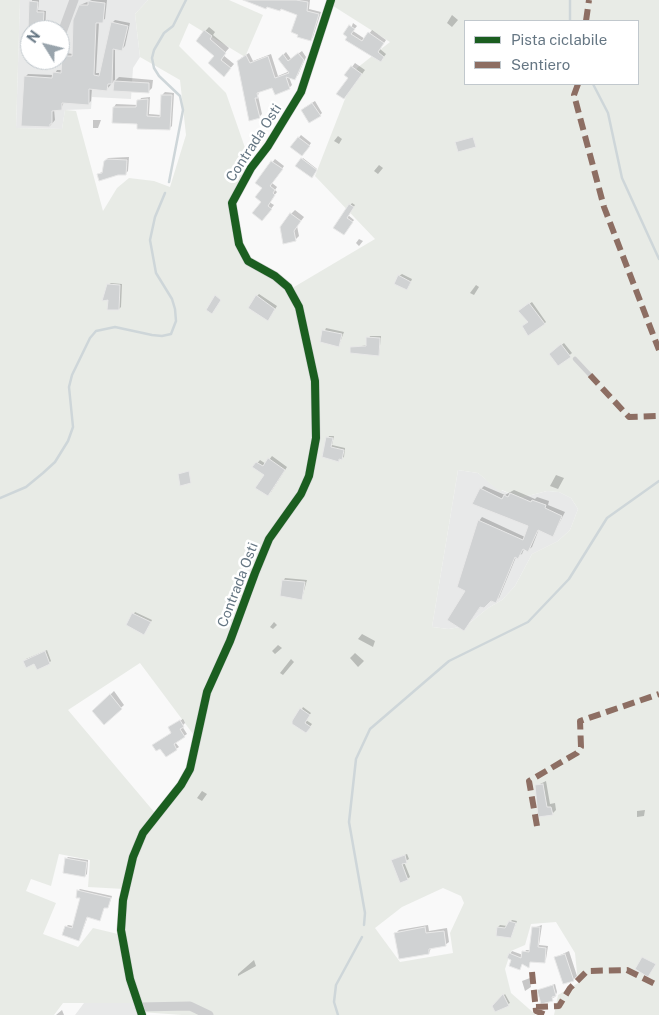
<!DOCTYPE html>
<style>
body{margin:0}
#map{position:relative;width:659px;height:1015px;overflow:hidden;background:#f9f9f9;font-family:"Public Sans",sans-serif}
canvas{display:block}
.legend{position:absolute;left:464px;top:20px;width:175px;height:65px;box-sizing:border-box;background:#fff;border:1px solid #c1c8cd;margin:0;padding:6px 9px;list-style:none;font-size:15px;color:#657683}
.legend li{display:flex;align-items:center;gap:10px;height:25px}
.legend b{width:25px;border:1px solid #c1c8cd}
.north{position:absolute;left:20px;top:20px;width:50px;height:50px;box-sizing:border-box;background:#fff;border:1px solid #c1c8cd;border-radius:50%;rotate:306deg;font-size:14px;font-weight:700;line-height:20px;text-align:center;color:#657683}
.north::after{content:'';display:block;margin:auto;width:18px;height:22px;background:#99a4ac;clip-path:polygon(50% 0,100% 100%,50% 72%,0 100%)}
</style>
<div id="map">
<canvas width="659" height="1015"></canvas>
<ul class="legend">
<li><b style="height:6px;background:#1b5e20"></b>Pista ciclabile</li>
<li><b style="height:6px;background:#8d6e63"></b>Sentiero</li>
</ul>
<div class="north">N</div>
</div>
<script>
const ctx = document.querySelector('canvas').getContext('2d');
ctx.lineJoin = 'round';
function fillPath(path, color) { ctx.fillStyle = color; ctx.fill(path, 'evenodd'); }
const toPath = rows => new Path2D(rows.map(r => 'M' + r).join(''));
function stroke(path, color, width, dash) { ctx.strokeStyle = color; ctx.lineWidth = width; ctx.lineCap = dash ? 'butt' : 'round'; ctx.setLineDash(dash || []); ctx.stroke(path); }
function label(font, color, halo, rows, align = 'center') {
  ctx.font = font + ' "Public Sans",sans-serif'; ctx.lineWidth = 5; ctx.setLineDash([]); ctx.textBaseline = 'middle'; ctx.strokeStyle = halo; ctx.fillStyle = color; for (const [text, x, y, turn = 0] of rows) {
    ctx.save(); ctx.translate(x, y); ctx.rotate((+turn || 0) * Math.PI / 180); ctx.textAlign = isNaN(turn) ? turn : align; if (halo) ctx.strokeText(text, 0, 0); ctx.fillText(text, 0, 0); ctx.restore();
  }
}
const built = toPath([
 [20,0,148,0,135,14,140,57,133,68,131,99,92,97,91,109,65,110,62,129,16,128],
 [30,30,60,30,60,60,30,60],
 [458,470,478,473,500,491,501,490,520,498,547,491,559,492,571,498,578,509,570,530,558,541,532,554,515,586,502,600,488,608,466,626,449,629,432,627],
 [84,1003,138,1003,142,1015,75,1015]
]);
const green = toPath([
 [0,0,20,0,16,128,62,129,65,110,76,111,103,211,117,188,129,178,154,181,170,187,186,135,180,80,140,57,135,14,148,0,229,0,263,15,245,57,189,23,179,46,226,93,251,165,233,205,243,257,289,290,375,239,315,176,357,68,390,42,330,4,331,0,659,0,659,1015,554,1015,558,995,578,983,575,953,556,922,531,924,525,945,511,951,505,969,511,993,536,1015,182,1015,141,1012,138,1003,63,1003,54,1015,0,1015],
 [465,21,638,21,638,84,465,84],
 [458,470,478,473,500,492,502,490,520,498,547,491,559,492,571,498,578,509,570,530,558,541,532,554,515,586,502,600,488,608,466,626,449,629,432,627],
 [140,663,196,738,190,763,180,783,155,813,68,710],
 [59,854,90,860,88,887,124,889,118,934,93,928,78,947,43,934,56,903,26,891,31,879,51,886],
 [443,888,461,896,464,903,450,933,453,953,400,962,375,928,402,907]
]);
const shadow = toPath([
 [32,0,39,0,38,10,46,11,45,30,30,30,30,55,28,55],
 [92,0,107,0,105,19,99,22,96,73,101,73,112,23,115,20,130,23,125,46,122,49,115,48,115,80,107,89,92,88,91,101,88,104,64,102,61,109,54,109,55,120,50,126,25,77,28,74,54,75,57,70,62,70,63,56,66,53,73,54,80,5],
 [243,0,310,0,309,9,321,12,313,37,311,40,298,15,282,8,266,7],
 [452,15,458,20,452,27,447,23],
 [353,23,357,26,353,31,365,39,372,30,386,40,380,49,386,54,383,58,347,40],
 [209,27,215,32,213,35,229,48,223,55,234,64,228,71,216,55,197,40],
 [302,51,306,57,298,75,295,78,289,77,292,85,289,88,273,86,259,91,258,96,262,114,259,117,241,58,249,53,253,61,271,54,278,76,290,71,279,59,286,52,291,59],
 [355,63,365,70,344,98,352,67],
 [119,77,153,80,152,88,148,92,115,81],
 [165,92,174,93,172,126,170,128,139,123,114,107,116,104,138,105,141,98,150,97,149,114,161,115,162,95],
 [315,101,322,113,320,115,304,108],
 [93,120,101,120,98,128,93,128],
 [301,135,311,143,305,152,292,146],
 [338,136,342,139,339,144,334,141],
 [129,157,128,171,125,174,98,174,104,171,105,161,108,158],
 [303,158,317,169,312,176,297,166],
 [275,159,284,166,272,183,277,187,275,190,277,192,269,202,274,205,265,216,263,188,256,183],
 [379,165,383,168,378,174,374,171],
 [352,203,355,205,348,215,354,220,346,231,335,227],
 [295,210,304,217,297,226,299,236,295,240,291,214],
 [359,239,363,241,359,246,356,243],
 [402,274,412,279,409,286,399,276],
 [111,283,122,284,121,307,119,309,108,285],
 [476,285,479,287,474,295,470,293],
 [259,294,277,306,270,317,257,296],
 [532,302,546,322,544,324,529,322,522,309],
 [326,328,344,332,339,345,321,341],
 [370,336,381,336,379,355,351,348,367,345],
 [564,343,572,353,559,364,553,352],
 [329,436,334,436,332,445,345,448,344,457,339,460,323,456],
 [272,456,287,467,271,492,266,475,254,467,260,460,266,464],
 [556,475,564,478,558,489,550,486],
 [484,486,505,495,514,490,535,499,537,497,549,501,548,505,565,512,553,535,539,529,532,547,528,550,524,549,522,554,516,557,499,598,481,606,464,630,467,590,479,521,482,517,525,537,530,525,481,489],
 [285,578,307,580,302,598,284,580],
 [135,612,152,620,146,631,128,624],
 [274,622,277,625,273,629,270,627],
 [362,634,375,641,373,647,358,639],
 [278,645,282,648,275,654,272,651],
 [47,650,51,661,49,663,26,659],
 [355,653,364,661,358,667,350,658],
 [291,659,294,662,283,675,280,673],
 [114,691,124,705,104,723,94,711],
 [303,707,311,713,306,720,312,724,306,732,302,709],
 [183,719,185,723,182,726,187,734,175,742,179,747,166,756,173,732,172,725],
 [546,781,550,804,555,803,556,810,552,814,539,816,536,786],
 [202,791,207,794,202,801,197,798],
 [645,810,644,816,637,817,637,811],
 [407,854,409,859,404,862,410,877,407,879,392,860],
 [68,857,88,860,87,874,85,876,66,859],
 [80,889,112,896,109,905,105,906,100,920,88,916,79,940,66,927,68,925,73,926,82,896,78,891],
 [512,920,517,921,511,936,498,927,500,925,507,926],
 [428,925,429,931,447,928,449,942,445,945,431,948,429,953,396,933,399,930],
 [542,925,539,945,548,946,546,959,544,961,531,961,528,966,523,963,519,968,510,954,512,951,523,955,526,950,531,950,533,928],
 [569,951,577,976,573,980,556,957],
 [254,960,256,966,238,976,238,974],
 [530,978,531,987,525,991,522,981],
 [555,984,557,992,555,997,542,1002,539,990],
 [505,994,510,1003,496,1010,494,1006],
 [62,1010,64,1015,55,1015,56,1015]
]);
const stream = toPath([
 [570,21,570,0],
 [593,84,608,113,622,178,659,259],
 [169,182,183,110,180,96,159,76,154,68,152,58,154,50,164,33,173,26,186,0],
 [0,498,26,487,43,473,55,462,68,441,73,427,69,387,72,375,90,338,96,331,115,327,152,335,162,336,171,334,176,321,175,309,172,299,156,273,150,240,155,217,165,193],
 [364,925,365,913,349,822,356,759,370,729,449,661,528,622,569,579,607,518,659,481],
 [338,1015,334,1002,336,985,362,937]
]);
const building = toPath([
 [243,0,296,0,308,2,307,11,319,14,311,41,297,37,298,35,291,32,297,15,281,9,280,11,267,7,266,9,243,0],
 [29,1,38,2,37,12,44,12,43,29,28,29,29,1],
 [88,1,105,3,103,23,96,23,94,75,99,76,111,22,128,26,122,51,113,49,112,84,108,84,107,91,89,89,89,105,62,103,62,110,52,111,52,124,50,124,50,127,21,126,24,76,52,78,53,72,61,73,62,56,72,56,73,20,79,5,88,5,88,1],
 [349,25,355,29,351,34,362,41,368,32,384,43,378,52,384,57,381,62,345,40,347,37,343,34,349,25],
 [204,30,212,36,210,39,226,53,221,60,231,68,224,77,208,63,214,56,196,41,204,30],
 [298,53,304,60,295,80,286,77,290,89,275,95,272,88,257,93,258,98,255,98,260,118,249,121,237,61,246,55,250,63,268,56,275,78,289,73,278,59,283,54,288,61,298,53],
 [351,66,362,74,344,99,336,94,348,78,344,75,351,66],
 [114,81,149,83,149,93,113,91,114,81],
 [161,95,172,95,170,130,137,129,137,124,112,123,113,107,136,107,137,100,148,99,147,116,160,117,161,95],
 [312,103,321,116,309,123,301,110,312,103],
 [298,137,310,146,302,156,290,147,298,137],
 [473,137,476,147,458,152,455,142,473,137],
 [301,158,317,170,312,178,295,166,301,158],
 [107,159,127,160,126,175,118,175,99,181,97,174,102,173,104,161,107,159],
 [271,161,283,169,270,186,275,190,273,193,275,195,268,206,272,209,262,221,252,213,261,202,255,197,262,188,255,183,271,161],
 [349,204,354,207,347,218,353,222,344,235,333,228,349,204],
 [290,213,301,221,294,231,296,241,283,244,280,227,290,213],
 [398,275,411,282,407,290,394,284,398,275],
 [107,284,120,285,119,310,107,310,108,300,102,301,107,284],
 [215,295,221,300,212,314,206,310,215,295],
 [256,295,275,309,268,321,248,308,256,295],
 [529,303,545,324,528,336,522,326,528,322,518,311,529,303],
 [322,330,342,334,339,347,320,342,322,330],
 [366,337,380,338,379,356,350,353,350,347,366,346,366,337],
 [561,344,571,357,558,366,549,354,561,344],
 [326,437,333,438,331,447,344,450,342,460,339,459,339,462,322,457,326,437],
 [268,458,285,470,268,496,255,488,264,475,252,467,256,462,263,466,268,458],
 [189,471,191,483,180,486,178,474,189,471],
 [480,488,502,499,504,495,508,497,510,493,531,502,532,500,546,505,545,508,562,516,553,537,538,530,528,552,523,549,518,559,515,557,496,603,491,601,484,608,480,607,464,631,447,620,465,591,457,587,478,520,523,540,528,526,472,504,480,488],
 [282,580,305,582,302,600,280,596,282,580],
 [132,613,151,622,144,635,126,625,132,613],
 [45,651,50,664,37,670,34,664,26,668,23,661,45,651],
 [110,694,122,709,104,725,92,711,110,694],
 [300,708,310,715,305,723,311,727,306,733,292,724,292,721,300,708],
 [180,720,184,727,180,729,185,737,174,744,177,750,166,757,160,749,156,751,152,745,171,733,168,727,180,720],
 [543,784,547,807,551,807,553,815,538,817,535,785,543,784],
 [405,855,407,863,402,864,408,880,400,883,391,860,405,855],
 [65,858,87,862,85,877,63,873,65,858],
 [77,890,111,898,108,908,104,908,100,921,87,917,79,941,62,935,65,926,72,928,80,898,76,898,77,890],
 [509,921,516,923,511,938,496,936,497,927,505,928,509,921],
 [425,927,426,933,444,931,446,946,429,949,429,954,399,959,394,933,425,927],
 [532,927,540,927,538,947,546,948,545,963,530,962,529,968,522,964,520,970,509,966,511,960,507,958,509,953,521,958,522,951,529,952,532,927],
 [565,954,574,981,563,984,554,957,565,954],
 [642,957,656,964,648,977,635,969,642,957],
 [553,985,556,996,552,997,553,1001,541,1004,537,990,553,985],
 [503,994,509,1006,495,1012,492,1006,503,994]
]);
const lane = toPath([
 [575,359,590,375]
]);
const street = toPath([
 [60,38,74,0],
 [139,1007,190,1006,209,1015],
 [142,1015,130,979,121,930,123,900,133,857,143,833,181,785,190,769,207,692,230,641,255,573,269,539,301,494,309,476,316,438,315,381,299,307,288,287,275,276,248,261,239,244,232,203,251,168,268,146,301,92,331,0]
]);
const quiet = toPath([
 [586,21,589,0],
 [578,84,574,95,604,207,659,350],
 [590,375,629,417,659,416],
 [537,826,529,781,577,753,581,747,580,721,659,694],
 [532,972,536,1011,546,1015],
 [536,1007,559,1006,570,988,587,971,627,970,659,986]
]);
const cycleway = toPath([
 [142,1015,130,979,121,930,123,900,133,857,143,833,181,785,190,769,207,692,230,641,255,573,269,539,301,494,309,476,316,438,315,381,299,307,288,287,275,276,248,261,239,244,232,203,251,168,268,146,301,92,331,0]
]);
const streetNames = [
 ["Contrada Osti",254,143,-57],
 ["Contrada Osti",238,585,-69]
];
fillPath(built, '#e8e9e9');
fillPath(green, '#e8ebe6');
fillPath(shadow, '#0003');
stroke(stream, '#ced6d9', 2.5);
fillPath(building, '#d0d2d3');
stroke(building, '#e8e8e8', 1);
stroke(lane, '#cecfd0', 4.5);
stroke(street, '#cecfd0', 9);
stroke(quiet, '#8d6e63', 6, [12, 6]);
stroke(cycleway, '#1b5e20', 8);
label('14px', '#657683', '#fff', streetNames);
</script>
